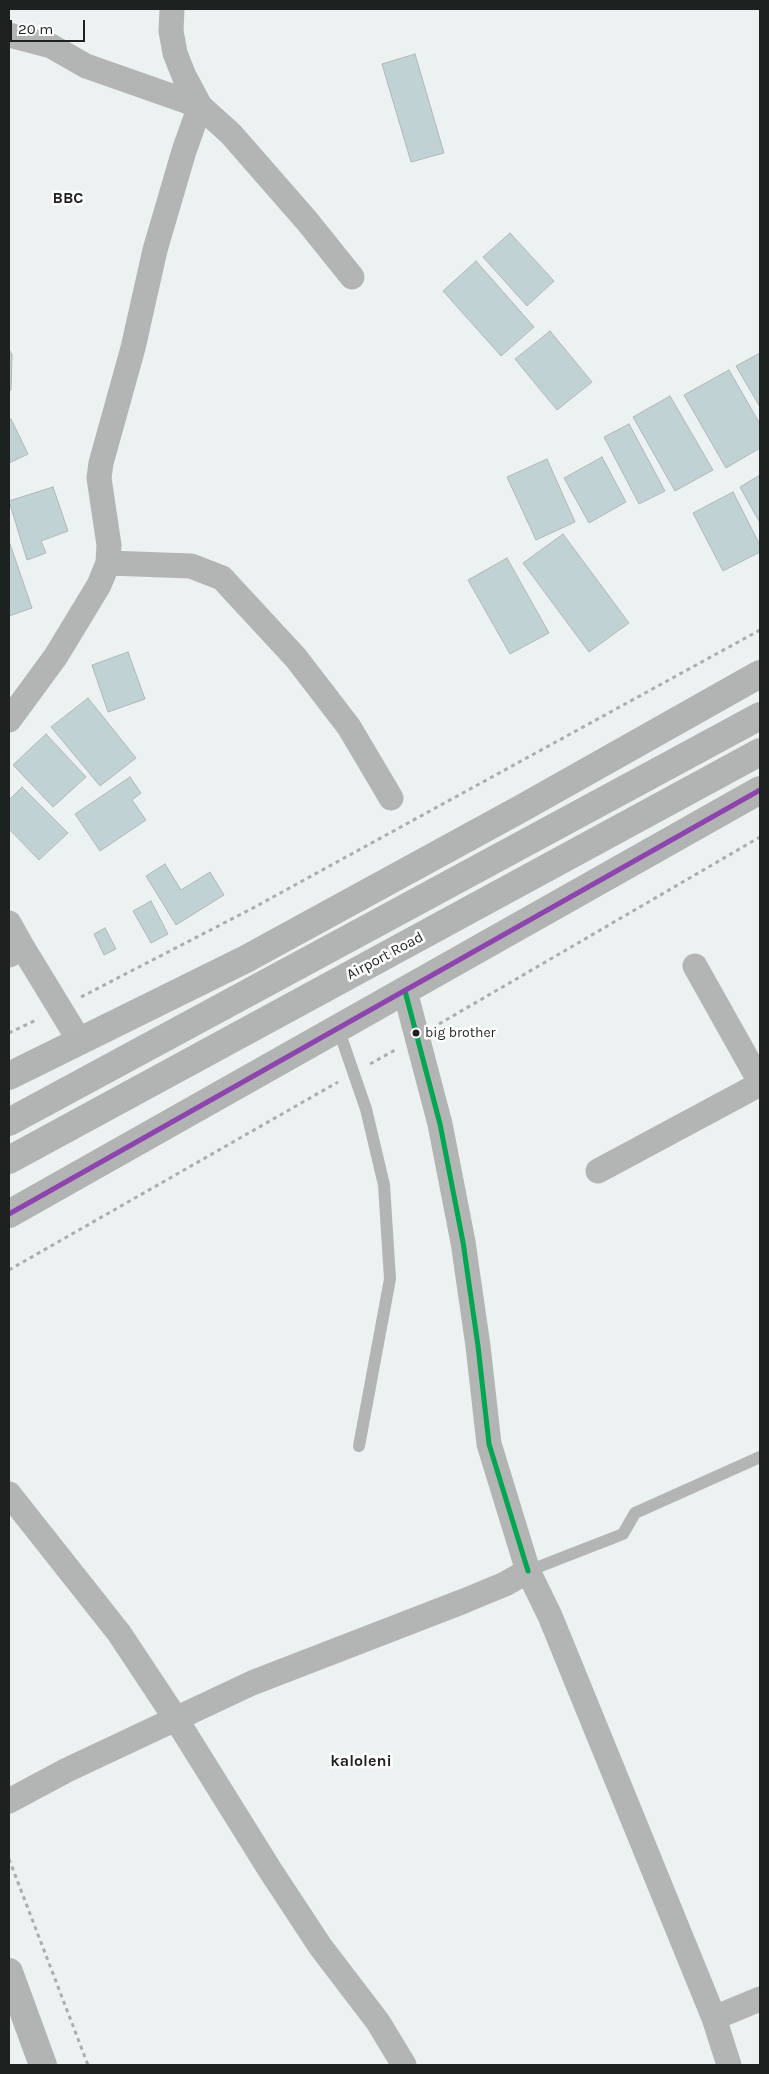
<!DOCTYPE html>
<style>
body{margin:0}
#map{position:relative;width:769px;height:2074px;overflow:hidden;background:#ecf2f1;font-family:Karla,sans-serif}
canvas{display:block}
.frame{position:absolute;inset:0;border:10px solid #1d2120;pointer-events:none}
.scale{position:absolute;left:10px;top:20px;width:75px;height:22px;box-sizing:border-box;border:2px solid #1d2120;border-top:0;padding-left:6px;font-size:15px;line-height:18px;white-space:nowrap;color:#1d2120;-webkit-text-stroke:4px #fff;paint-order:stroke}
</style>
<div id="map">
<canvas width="769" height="2074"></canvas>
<div class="frame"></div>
<div class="scale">20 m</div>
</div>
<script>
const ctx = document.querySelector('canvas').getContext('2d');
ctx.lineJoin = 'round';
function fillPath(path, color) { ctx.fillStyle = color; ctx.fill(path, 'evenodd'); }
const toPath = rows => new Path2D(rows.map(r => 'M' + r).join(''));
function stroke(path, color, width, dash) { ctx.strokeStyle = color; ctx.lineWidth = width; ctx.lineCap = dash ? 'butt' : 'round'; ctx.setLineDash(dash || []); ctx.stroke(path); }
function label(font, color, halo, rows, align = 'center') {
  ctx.font = font + ' Karla,sans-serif'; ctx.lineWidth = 5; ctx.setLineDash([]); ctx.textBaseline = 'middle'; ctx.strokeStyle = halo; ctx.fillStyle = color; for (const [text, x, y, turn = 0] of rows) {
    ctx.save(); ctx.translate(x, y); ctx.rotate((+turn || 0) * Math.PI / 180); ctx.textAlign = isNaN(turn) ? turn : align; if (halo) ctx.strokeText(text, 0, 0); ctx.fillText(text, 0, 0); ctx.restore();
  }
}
const building = toPath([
 [415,54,444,153,411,162,382,64,415,54],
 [510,233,554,281,527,306,483,257,510,233],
 [476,261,534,327,501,356,443,291,476,261],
 [550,331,592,382,557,410,515,359,550,331],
 [9,349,12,355,11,390,9,392,9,349],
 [760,353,760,407,736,366,760,353],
 [729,370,760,424,760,448,726,468,684,395,729,370],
 [670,396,713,470,675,491,633,417,670,396],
 [11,419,28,454,9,463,9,420,11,419],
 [629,424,665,491,639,504,604,437,629,424],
 [602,457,626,502,589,523,564,478,602,457],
 [547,459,575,522,536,540,507,477,547,459],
 [760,475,760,523,740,487,760,475],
 [53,487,68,531,41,541,46,553,27,560,9,501,53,487],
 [733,492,760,545,760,552,723,571,693,513,733,492],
 [563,534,629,623,589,652,523,563,563,534],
 [9,541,32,608,9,616,9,541],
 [507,558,549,633,510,654,468,580,507,558],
 [128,652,145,699,108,712,92,665,128,652],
 [88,698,136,758,100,786,51,727,88,698],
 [46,734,86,777,53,807,13,765,46,734],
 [130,777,141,793,132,800,146,820,100,851,75,814,130,777],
 [22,787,68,833,39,860,9,829,9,800,22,787],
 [165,864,181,890,210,872,224,895,176,925,146,876,165,864],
 [151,901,168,934,151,943,133,911,151,901],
 [105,928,116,949,104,955,94,934,105,928]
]);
const path = toPath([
 [81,997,253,908,760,630],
 [439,1024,760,837],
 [9,1033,38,1019],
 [370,1064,395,1050],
 [9,1270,338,1082],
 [9,1859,88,2065]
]);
const service = toPath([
 [338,1028,366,1109,384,1185,390,1279,359,1446],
 [528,1571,623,1534,635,1513,760,1457]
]);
const minor = toPath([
 [9,35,51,46,86,66,200,106,231,134,307,221,352,277],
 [108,563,191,566,222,578,296,658,349,727,391,798],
 [9,720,56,656,99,585,108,563,109,545,99,478,101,463,133,348,155,250,184,151,200,106,184,76,175,53,171,31,172,9],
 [9,923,23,948,9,955],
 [23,948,79,1040],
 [695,966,760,1082],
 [405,991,440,1124,463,1242,478,1346,489,1444,528,1571],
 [598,1171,760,1084],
 [9,1494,119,1633,176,1719,270,1870,320,1946,378,2022,404,2065],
 [9,1801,67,1770,252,1683,464,1601,505,1584,528,1571,550,1616,714,2018,760,1999],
 [714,2018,729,2065]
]);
const secondary = toPath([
 [9,1076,246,959,524,807,760,674],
 [9,1122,760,716],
 [9,1160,760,752],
 [9,1214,760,790],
 [9,1972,43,2065]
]);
const bus1 = toPath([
 [405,991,440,1124,463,1242,478,1346,489,1444,528,1571]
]);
const bus2 = toPath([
 [9,1214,760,790]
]);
const markers = [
 [416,1033,4.5,"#1d2120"]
];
const busNames = [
 ["big brother",425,1033]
];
const streetNames = [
 ["Airport Road",385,956,-28]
];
const neighbourhoodNames = [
 ["BBC",68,198],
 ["kaloleni",361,1761]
];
fillPath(building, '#c0d2d3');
stroke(building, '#b2b6b6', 1);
stroke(path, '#acaeae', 3, [4, 4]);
stroke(service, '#b3b5b4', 12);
stroke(minor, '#b3b5b4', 25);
stroke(secondary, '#b1b4b3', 28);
stroke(bus1, '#00a651', 5);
stroke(bus2, '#8e44ad', 5);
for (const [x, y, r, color] of markers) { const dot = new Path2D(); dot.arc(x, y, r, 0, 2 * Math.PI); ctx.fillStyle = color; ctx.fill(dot); stroke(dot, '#fff', 2); }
label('14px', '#1d2120', '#fff', busNames, 'left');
label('15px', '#1d2120', '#fff', streetNames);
label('bold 16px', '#1d2120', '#fff', neighbourhoodNames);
</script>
